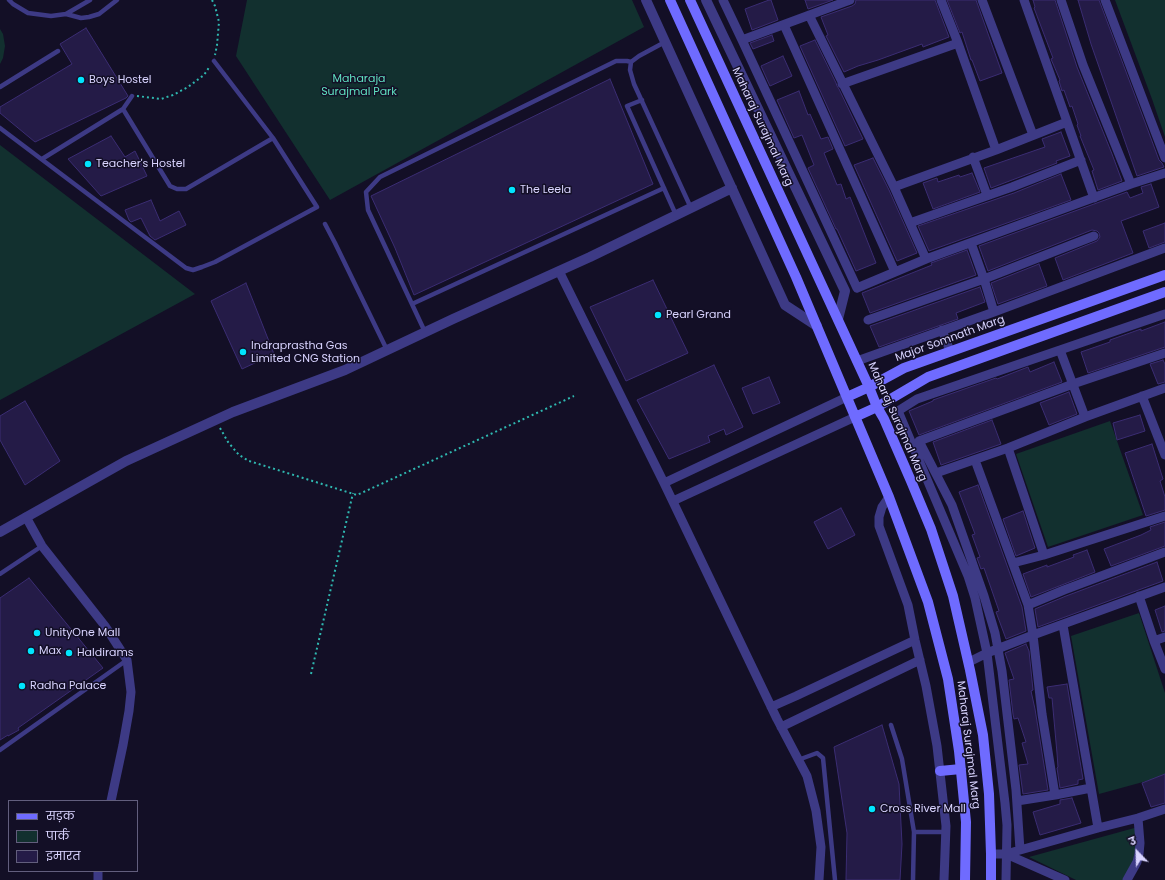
<!DOCTYPE html>
<meta charset="utf-8">
<style>
body{margin:0}
#map{position:relative;width:1165px;height:880px;overflow:hidden;background:#130f26;font-family:Poppins,"Noto Sans Devanagari",sans-serif}
canvas{display:block}
.legend{position:absolute;left:8px;top:800px;width:130px;height:72px;box-sizing:border-box;background:#130f26;border:1px solid #625e7d;margin:0;padding:5px 7px;list-style:none;font-size:12px;color:#d9d4ff}
.legend li{display:flex;align-items:center;gap:8px;height:20px}
.legend b{width:20px;border:1px solid #625e7d}
.north{position:absolute;left:1117px;top:832px;width:40px;height:40px;-webkit-text-stroke:3px #130f26;paint-order:stroke;rotate:337deg;font-size:11px;font-weight:700;line-height:16px;text-align:center;color:#d9d4ff}
.north::after{content:'';display:block;margin:auto;width:14px;height:18px;background:#d9d4ff;clip-path:polygon(50% 0,100% 100%,50% 72%,0 100%)}
</style>
<div id="map">
<canvas width="1165" height="880"></canvas>
<ul class="legend">
<li><b style="height:5px;background:#6f6bff"></b>सड़क</li>
<li><b style="height:11px;background:#12302f"></b>पार्क</li>
<li><b style="height:11px;background:#241b47"></b>इमारत</li>
</ul>
<div class="north">उ</div>
</div>
<script>
const ctx = document.querySelector('canvas').getContext('2d');
ctx.lineJoin = 'round';
function fillPath(path, color) { ctx.fillStyle = color; ctx.fill(path, 'evenodd'); }
const toPath = rows => new Path2D(rows.map(r => 'M' + r).join(''));
function stroke(path, color, width, dash) { ctx.strokeStyle = color; ctx.lineWidth = width; ctx.lineCap = dash ? 'butt' : 'round'; ctx.setLineDash(dash || []); ctx.stroke(path); }
function label(font, color, halo, rows, align = 'center') {
  ctx.font = font + ' Poppins,sans-serif'; ctx.lineWidth = 3; ctx.setLineDash([]); ctx.textBaseline = 'middle'; ctx.strokeStyle = halo; ctx.fillStyle = color; for (const [text, x, y, turn = 0] of rows) {
    ctx.save(); ctx.translate(x, y); ctx.rotate((+turn || 0) * Math.PI / 180); ctx.textAlign = isNaN(turn) ? turn : align; if (halo) ctx.strokeText(text, 0, 0); ctx.fillText(text, 0, 0); ctx.restore();
  }
}
const green = toPath([
 [247,0,632,0,644,27,330,200,236,56],
 [1115,0,1165,0,1165,137,1152,99],
 [0,29,3,34,5,46,3,58,0,64],
 [0,145,195,294,0,400],
 [1110,421,1143,515,1048,547,1016,454],
 [1139,613,1165,693,1165,776,1099,794,1071,636],
 [1138,827,1144,850,1129,880,1076,880,1029,857]
]);
const building = toPath([
 [769,0,771,0,778,20,752,30,745,9,769,0],
 [805,0,833,0,808,9,805,0],
 [856,0,935,0,949,37,923,47,922,44,878,60,858,66,844,72,826,36,828,35,821,17,852,6,855,4,856,0],
 [947,0,976,0,1002,73,980,81,972,60,971,60,962,32,960,33,947,0],
 [1033,0,1055,0,1077,67,1112,154,1122,181,1098,190,1092,171,1094,170,1080,136,1081,136,1077,125,1078,124,1072,106,1070,107,1064,90,1062,91,1059,81,1060,80,1051,59,1053,58,1034,8,1035,7,1033,0],
 [1078,0,1099,0,1146,125,1159,160,1162,163,1164,167,1137,176,1091,44,1078,0],
 [86,28,128,96,126,98,35,142,0,113,0,107,72,64,60,44,86,28],
 [772,35,774,41,753,49,750,43,772,35],
 [815,40,836,83,837,86,839,89,863,139,845,146,800,46,815,40],
 [783,56,792,76,770,86,761,66,783,56],
 [610,79,653,184,414,295,395,248,371,196,610,79],
 [799,91,808,115,810,114,821,139,828,137,833,149,824,153,837,185,841,184,846,199,850,197,876,263,856,271,837,229,836,229,808,168,814,165,802,135,794,138,777,100,799,91],
 [1061,132,1070,156,1056,161,1057,163,991,188,984,168,1045,147,1042,139,1061,132],
 [111,136,125,157,135,151,147,176,101,196,68,159,111,136],
 [873,158,889,190,917,253,897,261,854,165,873,158],
 [972,173,980,192,933,209,923,183,937,178,938,182,959,175,960,177,972,173],
 [1061,174,1071,200,929,251,918,226,1014,193,1061,174],
 [1151,184,1159,207,1121,221,1133,253,1063,280,1055,258,1097,241,1100,237,1099,233,1097,231,1092,230,988,271,979,246,1127,192,1130,198,1143,193,1141,187,1151,184],
 [151,200,160,221,179,211,186,225,155,240,150,236,141,218,131,222,129,220,125,210,151,200],
 [1165,223,1165,242,1149,248,1143,231,1165,223],
 [967,250,976,275,870,313,862,293,932,265,931,263,967,250],
 [1039,264,1047,286,998,304,991,283,1039,264],
 [653,280,688,353,626,381,590,307,653,280],
 [246,283,274,354,242,369,211,301,246,283],
 [980,287,985,302,956,313,958,319,879,347,870,326,980,287],
 [1165,322,1165,347,1088,373,1081,352,1110,342,1110,340,1141,329,1141,331,1165,322],
 [1163,360,1165,364,1165,382,1158,384,1150,364,1163,360],
 [1054,362,1062,382,919,435,909,411,933,401,933,400,996,378,997,379,1028,367,1030,372,1054,362],
 [714,365,743,427,726,435,724,429,708,436,710,442,669,459,637,400,714,365],
 [769,377,780,403,753,414,742,388,769,377],
 [1069,392,1077,414,1049,425,1040,403,1069,392],
 [25,401,60,461,25,485,0,440,0,416,25,401],
 [1140,415,1145,431,1117,440,1113,423,1140,415],
 [992,420,1001,444,941,465,933,442,992,420],
 [1152,444,1163,479,1160,481,1165,497,1165,510,1146,516,1125,453,1152,444],
 [978,485,1022,607,1026,631,1006,639,996,612,999,611,984,568,981,569,977,558,980,557,972,535,975,534,959,492,978,485],
 [841,508,855,535,828,549,814,522,841,508],
 [1023,511,1035,548,1016,556,1003,519,1023,511],
 [1165,522,1165,546,1111,566,1104,549,1141,535,1151,530,1150,527,1165,522],
 [1087,550,1095,572,1031,597,1023,574,1047,565,1047,567,1074,557,1073,555,1087,550],
 [1157,562,1163,581,1038,627,1035,609,1066,596,1157,562],
 [29,578,103,668,18,728,19,730,8,736,8,735,0,740,0,598,29,578],
 [1165,606,1165,631,1162,632,1155,610,1165,606],
 [1026,644,1029,651,1033,690,1031,691,1035,709,1048,790,1023,794,1019,765,1028,764,1022,743,1026,742,1018,718,1014,719,1013,714,1009,680,1014,679,1005,653,1026,644],
 [1067,684,1083,779,1078,780,1078,784,1060,788,1057,768,1058,767,1057,753,1052,698,1049,698,1047,687,1067,684],
 [882,725,899,784,902,844,900,880,846,880,847,833,834,747,882,725],
 [1165,774,1165,803,1151,807,1142,783,1165,774],
 [1072,798,1081,823,1040,835,1033,812,1060,804,1060,800,1072,798]
]);
const path = toPath([
 [212,0,215,6,219,22,217,45,215,55],
 [137,96,161,99,173,95,188,87,204,75,210,66],
 [220,428,228,442,239,455,249,461,357,495,574,396],
 [311,674,353,493]
]);
const service = toPath([
 [9,0,13,4,28,13,51,16,66,14,90,0],
 [66,14,81,18,89,17,99,14,117,0],
 [665,42,639,56,631,62,630,70,634,84,691,208],
 [0,87,58,51],
 [642,100,627,106,676,215],
 [123,109,170,186,177,189,186,189,273,138],
 [0,128,186,268,193,270,202,267,215,262,317,207,273,138,214,61],
 [42,159,123,109,132,96],
 [325,224,335,243,387,350],
 [412,304,664,188],
 [425,332,368,210,366,192,380,177,616,61,627,61,631,62],
 [0,574,42,546],
 [891,725,902,759,914,832,946,832],
 [0,750,127,660],
 [798,760,817,753,823,758,835,880],
 [913,880,914,832]
]);
const minor = toPath([
 [723,0,742,40,857,288,926,259,1131,184,1165,173],
 [941,0,958,43,996,150],
 [982,0,1033,135],
 [1024,0,1094,198],
 [1061,0,1083,65,1131,184],
 [1105,0,1165,158],
 [809,15,894,187,926,259],
 [784,25,895,272],
 [742,40,850,0],
 [842,84,958,43],
 [973,157,987,195],
 [894,187,996,150,1067,122],
 [910,223,1012,187,1081,160],
 [971,243,984,279,994,312],
 [559,271,664,483,777,719,807,776,816,811,821,847,819,880],
 [868,320,984,279,1094,236],
 [942,330,950,351],
 [1060,350,1085,417],
 [857,361,994,312,1165,248],
 [1142,396,1165,455],
 [1008,448,1044,555],
 [975,460,1028,605,1033,635,1042,714,1055,795],
 [936,473,1008,448,1085,417,1165,388],
 [664,483,847,397],
 [889,497,882,507,879,517,879,526,908,605,915,640,926,686,937,746,946,826,944,880],
 [673,501,855,417],
 [26,517,42,546,105,626,127,660,131,692,129,711,123,745,111,801],
 [1013,563,1044,555,1165,516],
 [1139,596,1154,641,1165,669],
 [1028,605,1064,590,1165,552],
 [1063,625,1098,828],
 [1154,641,1165,637],
 [969,662,987,653,1033,635,1165,587],
 [771,707,796,696,915,640],
 [781,727,920,660],
 [1017,801,1055,795,1091,788],
 [1020,850,1016,790,1002,671,995,633,984,596,952,505,919,441,1073,384,1165,353],
 [991,854,1006,854,1098,828,1138,818,1165,809],
 [1006,854,1065,880],
 [98,871,98,880],
 [1006,880,1007,825,1005,803,987,653,975,598,968,576,898,411,917,399,1165,314],
 [1127,880,1137,862,1139,854,1140,843,1138,818]
]);
const tertiary = toPath([
 [646,0,785,305,817,326],
 [706,0,845,291,838,319],
 [0,532,126,461,233,412,345,370,453,319,590,257,732,188]
]);
const secondary = toPath([
 [670,0,796,277,889,497,928,602,948,679,959,751,966,822,965,880],
 [690,0,869,387,877,407,884,419,911,481,931,529,953,596,970,670,983,735,989,794,991,854,991,880],
 [847,397,869,387,904,368,1165,275],
 [855,417,877,407,928,377,1165,292],
 [940,771,961,769]
]);
const markers = [
 [81,80,4,"#00e5ff"],
 [88,164,4,"#00e5ff"],
 [512,190,4,"#00e5ff"],
 [658,315,4,"#00e5ff"],
 [243,352,4,"#00e5ff"],
 [37,633,4,"#00e5ff"],
 [31,651,4,"#00e5ff"],
 [69,653,4,"#00e5ff"],
 [22,686,4,"#00e5ff"],
 [872,809,4,"#00e5ff"]
];
const parkNames = [
 ["Maharaja",359,79],
 ["Surajmal Park",359,92]
];
const poiNames = [
 ["Boys Hostel",89,80],
 ["Teacher's Hostel",96,164],
 ["The Leela",520,190],
 ["Pearl Grand",666,315],
 ["Indraprastha Gas",251,346],
 ["Limited CNG Station",251,359],
 ["UnityOne Mall",45,633],
 ["Max",39,651],
 ["Haldirams",77,653],
 ["Radha Palace",30,686],
 ["Cross River Mall",880,809]
];
const streetNames = [
 ["Maharaj Surajmal Marg",762,127,65],
 ["Major Somnath Marg",950,339,-20],
 ["Maharaj Surajmal Marg",897,422,66],
 ["Maharaj Surajmal Marg",968,745,83]
];
fillPath(green, '#12302f');
fillPath(building, '#241b47');
stroke(building, '#3b2d73', 1);
stroke(path, '#2fb8b0', 2, [2, 3]);
stroke(service, '#3d3a85', 4.5);
stroke(minor, '#3d3a85', 9);
stroke(tertiary, '#3d3a85', 10);
stroke(secondary, '#6f6bff', 10);
for (const [x, y, r, color] of markers) { const dot = new Path2D(); dot.arc(x, y, r, 0, 2 * Math.PI); ctx.fillStyle = color; ctx.fill(dot); stroke(dot, '#130f26', 1.5); }
label('11px', '#5fe0c0', '#130f26', parkNames);
label('11px', '#d9d4ff', '#130f26', poiNames, 'left');
label('11px', '#d9d4ff', '#130f26', streetNames);
</script>
